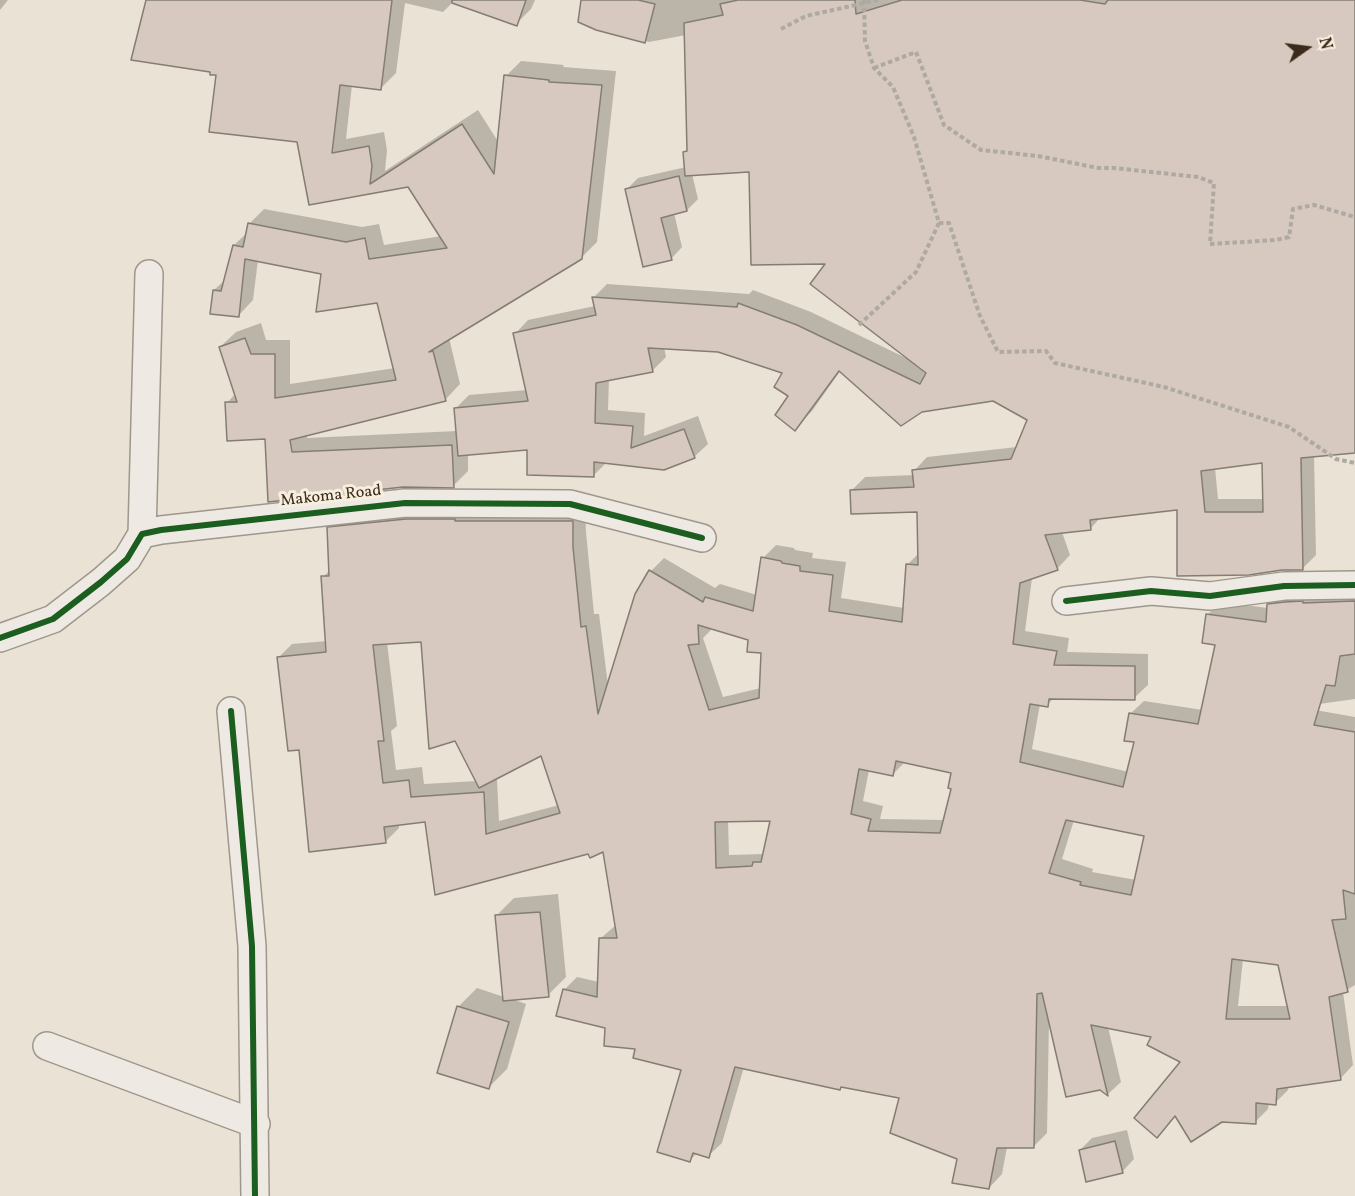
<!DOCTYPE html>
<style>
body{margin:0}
#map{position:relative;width:1355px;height:1196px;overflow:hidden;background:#eae2d4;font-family:Vollkorn,serif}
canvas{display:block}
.north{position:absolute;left:1277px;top:18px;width:60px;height:60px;-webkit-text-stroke:4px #f7efde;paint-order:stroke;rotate:76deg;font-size:16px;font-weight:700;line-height:24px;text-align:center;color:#3c2a1b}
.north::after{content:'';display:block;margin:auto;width:21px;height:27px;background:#3c2a1b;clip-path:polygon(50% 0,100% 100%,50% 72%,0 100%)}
</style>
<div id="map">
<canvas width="1355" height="1196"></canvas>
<div class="north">N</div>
</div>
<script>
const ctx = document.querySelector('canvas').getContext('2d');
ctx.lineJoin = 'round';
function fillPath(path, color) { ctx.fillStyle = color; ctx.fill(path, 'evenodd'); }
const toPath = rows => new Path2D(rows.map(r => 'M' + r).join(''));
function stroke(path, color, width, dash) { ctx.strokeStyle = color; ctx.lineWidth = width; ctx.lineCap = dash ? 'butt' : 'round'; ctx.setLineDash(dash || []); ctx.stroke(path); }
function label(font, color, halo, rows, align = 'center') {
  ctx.font = font + ' Vollkorn,serif'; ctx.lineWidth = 6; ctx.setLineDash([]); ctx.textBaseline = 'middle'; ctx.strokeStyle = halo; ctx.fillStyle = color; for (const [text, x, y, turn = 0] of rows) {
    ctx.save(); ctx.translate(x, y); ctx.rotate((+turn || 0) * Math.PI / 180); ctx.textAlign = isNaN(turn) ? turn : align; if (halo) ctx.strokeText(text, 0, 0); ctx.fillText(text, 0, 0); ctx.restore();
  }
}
const shadow = toPath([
 [0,0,8,0,0,10],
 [148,0,455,0,443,12,405,3,396,73,381,88,352,85,346,139,384,132,387,150,385,171,478,110,499,143,506,76,521,61,564,65,563,67,616,71,597,242,581,258,449,338,460,384,445,400,306,434,307,438,457,431,455,409,469,395,527,390,515,334,528,320,595,306,594,297,607,284,749,294,753,290,811,312,906,358,750,170,692,174,698,199,687,210,674,213,682,247,671,259,627,189,638,178,686,167,685,152,688,149,686,35,649,42,599,29,583,0,1355,0,1355,452,1314,455,1316,555,1303,568,1179,508,1101,517,1090,529,1062,532,1070,555,1057,569,1032,578,1025,631,1069,638,1067,652,1148,654,1148,685,1134,698,1055,697,1047,705,1040,704,1032,749,1129,772,1136,741,1130,714,1144,701,1203,710,1217,644,1207,615,1221,602,1268,608,1268,605,1282,591,1355,589,1355,699,1298,707,1355,717,1355,985,1343,992,1353,1065,1340,1079,1289,1086,1288,1090,1275,1103,1269,1103,1268,1109,1255,1122,1176,1115,1157,1136,1182,1062,1153,1036,1108,1027,1121,1082,1108,1094,1101,1088,1049,1021,1047,1133,1033,1147,1007,1147,1002,1174,989,1188,901,1097,744,1067,722,1143,708,1156,697,1153,690,1160,683,1069,637,1048,607,1027,564,990,577,977,599,982,601,938,616,925,604,850,436,893,427,821,399,824,399,828,386,841,300,748,278,658,292,644,327,641,323,577,330,570,329,528,342,515,585,508,586,532,594,614,599,614,608,685,651,571,664,558,715,588,720,584,757,595,763,558,776,545,794,548,795,550,813,553,812,558,846,562,841,598,904,608,907,565,919,553,918,510,852,490,865,477,914,475,914,471,927,457,1017,447,1029,420,994,400,841,370,812,411,798,425,785,373,718,350,664,347,666,357,653,370,609,379,608,410,645,413,644,436,698,416,708,444,694,457,607,462,593,476,529,448,468,454,468,471,453,486,403,486,269,501,266,438,227,403,236,393,220,347,236,332,261,323,266,340,290,340,290,384,395,368,378,302,323,272,258,260,253,300,238,316,214,290,226,279,234,245,248,232,249,224,264,209,362,227,379,224,384,245,442,236,409,185,310,204,298,141,211,71],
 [1264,461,1264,499,1218,499,1215,468],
 [711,627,750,639,763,652,761,688,723,697,703,638,711,630],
 [423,640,477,781,424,784,422,767,396,770,391,731,397,726,387,642],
 [541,754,559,805,499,821,497,780,490,780],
 [905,762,953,772,953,788,945,820,880,819,883,806,863,801,869,770,892,775],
 [772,819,764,854,729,855,728,820],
 [1074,820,1146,834,1136,880,1092,872,1093,869,1062,859],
 [1243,959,1279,964,1289,1006,1238,1006],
 [458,0,535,0,531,9,516,24],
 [558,894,566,977,548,995,509,998,526,1004,507,1069,488,1088,458,1007,477,988,504,997,496,916,514,898],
 [1127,1130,1134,1159,1122,1172,1080,1150,1092,1138]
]);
const building = toPath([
 [146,0,392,0,381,90,340,85,332,153,369,146,372,166,370,184,462,124,494,174,504,75,549,80,549,82,602,85,582,259,429,352,433,351,446,401,290,440,292,452,452,445,454,488,403,487,268,502,265,439,227,441,225,402,237,402,219,347,245,338,251,354,275,354,275,398,396,380,377,303,316,312,321,274,245,259,239,317,210,314,213,290,221,291,233,245,243,247,248,223,346,242,365,238,369,259,447,248,408,187,309,205,297,142,209,132,216,75,210,75,210,72,131,60,146,0],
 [452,0,526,0,517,26,452,3,452,0],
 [581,0,638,0,655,4,645,43,596,30,578,22,581,0],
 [738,0,855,0,856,14,902,0,1080,0,1105,4,1108,0,1355,0,1355,453,1301,458,1303,570,1282,570,1249,575,1177,576,1177,510,1090,520,1091,530,1045,535,1058,570,1020,583,1013,644,1057,651,1054,665,1135,666,1135,700,1049,699,1048,707,1030,704,1020,762,1123,787,1134,742,1124,741,1129,713,1198,724,1215,645,1202,643,1206,614,1266,622,1267,604,1285,602,1303,601,1303,603,1355,601,1355,654,1340,656,1335,686,1326,685,1314,725,1355,732,1355,894,1343,890,1346,919,1332,920,1348,992,1329,997,1341,1080,1277,1089,1276,1105,1256,1103,1256,1124,1222,1122,1191,1142,1175,1116,1157,1138,1134,1118,1180,1062,1147,1045,1151,1037,1091,1025,1108,1096,1100,1090,1066,1097,1042,993,1037,994,1034,1148,997,1148,989,1189,952,1183,957,1159,890,1133,899,1098,841,1087,840,1090,735,1067,709,1158,693,1153,690,1162,657,1152,681,1070,633,1058,635,1049,604,1046,605,1028,556,1016,563,989,597,997,599,938,617,938,603,852,590,858,588,854,435,895,425,822,384,827,386,843,309,852,299,750,288,751,277,657,326,652,321,576,329,576,327,527,406,519,455,519,455,521,573,521,573,547,581,627,586,626,598,714,635,594,649,570,703,602,705,597,753,611,761,557,781,561,782,563,800,566,800,571,833,575,829,611,902,622,906,564,918,565,917,512,851,514,850,490,914,487,912,470,1011,459,1027,420,993,401,922,412,901,426,839,371,795,431,775,415,788,396,774,387,782,373,718,352,648,348,653,372,596,383,595,423,633,426,631,448,684,429,695,458,664,470,594,462,594,477,527,475,527,450,458,456,454,408,528,401,513,333,596,315,592,297,737,307,738,303,797,325,920,384,926,373,810,284,825,264,751,265,749,172,685,176,683,152,687,151,684,23,723,15,720,4,738,0],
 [1262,463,1263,512,1205,512,1201,471,1262,463],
 [698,625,748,640,747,652,761,653,759,698,709,710,688,645,699,644,698,625],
 [421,642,429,749,455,741,479,788,541,756,560,813,486,834,484,792,411,797,409,780,383,783,378,741,384,741,373,645,421,642],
 [896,761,951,773,948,788,951,789,940,833,868,831,871,819,851,814,859,769,893,776,896,761],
 [1066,820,1144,836,1131,895,1080,885,1081,882,1049,873,1066,820],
 [770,821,761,862,753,862,752,866,716,868,715,822,770,821],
 [1232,959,1278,965,1290,1019,1226,1019,1232,959],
 [679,176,687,211,661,218,672,260,643,267,625,189,679,176],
 [540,912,549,997,503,1001,495,915,540,912],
 [457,1006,509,1022,489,1089,437,1073,457,1006],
 [1115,1141,1123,1173,1086,1182,1079,1150,1115,1141]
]);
const path = toPath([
 [864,0,865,41,874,68,893,87,914,137,939,223,949,223,980,316,998,352,1046,351,1055,363,1164,387,1289,427,1336,459,1355,463],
 [781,29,806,16,878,0],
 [874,68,916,52,944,125,981,150,1038,156,1098,168,1114,168,1198,177,1214,183,1210,244,1276,240,1289,237,1293,209,1314,205,1355,217],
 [859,325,916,272,939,223]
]);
const street = toPath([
 [142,534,149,274],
 [1066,601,1151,591,1210,596,1284,586,1355,585],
 [0,638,53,619,101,582,127,559,142,534,161,530,405,503,570,504,702,538],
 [231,711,252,946,255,1196],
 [47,1046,256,1124]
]);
const cycleway = toPath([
 [1066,601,1151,591,1210,596,1284,586,1355,585],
 [0,638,53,619,101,582,127,559,142,534,161,530,405,503,570,504,702,538],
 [231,711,252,946,255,1196]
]);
const streetNames = [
 ["Makoma Road",331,497,-6]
];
fillPath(shadow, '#0003');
fillPath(building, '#d7c9bf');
stroke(building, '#847d74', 1.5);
stroke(street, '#9e978c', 30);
stroke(path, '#aea9a2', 4, [4.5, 3]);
stroke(street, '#eeeae3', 27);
stroke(cycleway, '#1b5e20', 6);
label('16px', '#3c2a1b', '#f7efde', streetNames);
</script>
